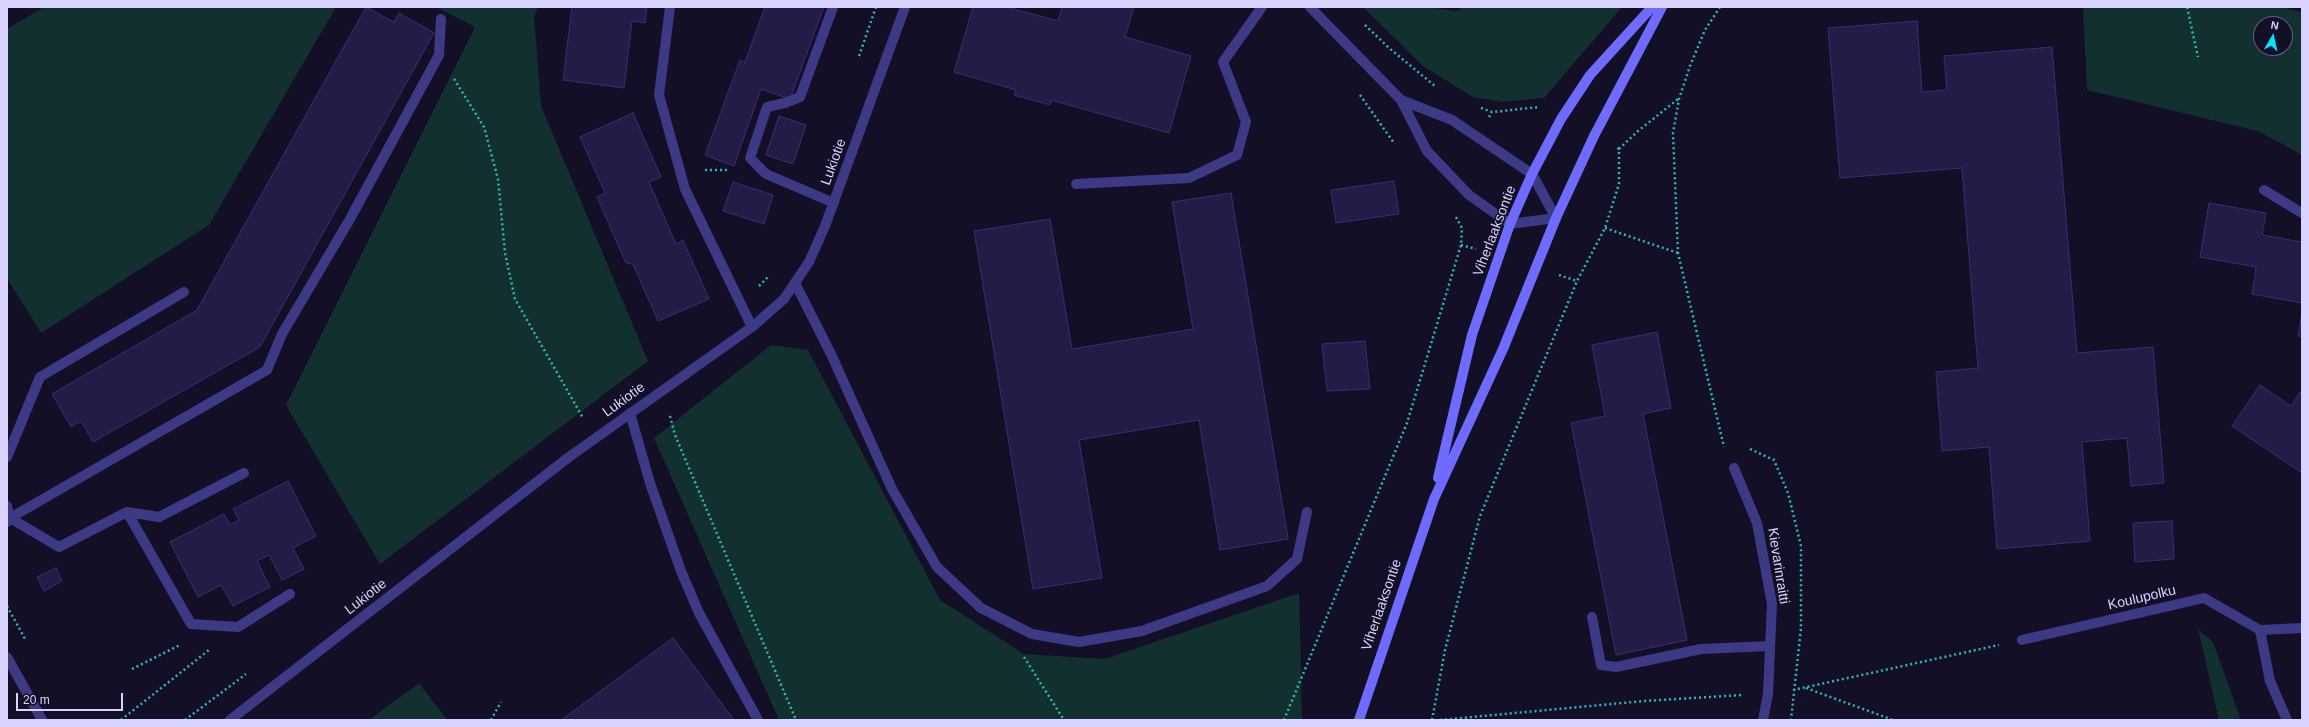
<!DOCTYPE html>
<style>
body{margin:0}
#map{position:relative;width:2309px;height:727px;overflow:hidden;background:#130f26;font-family:Helvetica,sans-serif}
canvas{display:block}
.frame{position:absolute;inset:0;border:8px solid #d9d4ff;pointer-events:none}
.north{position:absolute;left:2253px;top:16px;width:40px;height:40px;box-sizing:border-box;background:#130f26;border:1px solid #625e7d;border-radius:50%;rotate:9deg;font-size:11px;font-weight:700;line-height:16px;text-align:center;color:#d9d4ff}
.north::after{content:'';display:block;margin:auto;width:14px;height:18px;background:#00e5ff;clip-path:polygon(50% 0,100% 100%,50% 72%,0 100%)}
.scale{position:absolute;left:16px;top:693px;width:107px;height:18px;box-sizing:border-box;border:2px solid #d9d4ff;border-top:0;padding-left:5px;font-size:12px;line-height:14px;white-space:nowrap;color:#d9d4ff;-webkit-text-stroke:3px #130f26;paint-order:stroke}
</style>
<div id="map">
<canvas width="2309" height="727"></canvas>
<div class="frame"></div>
<div class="north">N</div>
<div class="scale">20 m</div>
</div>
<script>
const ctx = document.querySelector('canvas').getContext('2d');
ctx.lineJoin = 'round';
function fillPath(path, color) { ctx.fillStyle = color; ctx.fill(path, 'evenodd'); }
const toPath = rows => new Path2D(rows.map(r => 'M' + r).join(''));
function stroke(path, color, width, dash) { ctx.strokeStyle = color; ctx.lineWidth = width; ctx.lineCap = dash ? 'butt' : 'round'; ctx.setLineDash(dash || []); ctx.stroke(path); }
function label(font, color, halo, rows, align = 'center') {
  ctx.font = font + ' Helvetica,sans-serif'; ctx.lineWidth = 3; ctx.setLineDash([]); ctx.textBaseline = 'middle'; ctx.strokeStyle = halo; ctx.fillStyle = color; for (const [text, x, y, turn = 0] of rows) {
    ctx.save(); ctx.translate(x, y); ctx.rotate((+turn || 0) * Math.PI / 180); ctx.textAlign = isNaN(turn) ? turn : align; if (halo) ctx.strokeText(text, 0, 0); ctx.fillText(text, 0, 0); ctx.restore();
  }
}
const green = toPath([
 [44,7,336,7,209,225,41,333,7,278,7,29],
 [436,7,538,7,534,16,541,106,648,361,380,564,286,405,475,27],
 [1363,7,1426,7,1457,11,1464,7,1622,7,1544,98,1502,102,1473,97,1423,66],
 [2083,7,2279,7,2302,12,2302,155,2258,131,2087,90],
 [2261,24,2285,24,2285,48,2261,48],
 [771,345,808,350,940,600,1024,654,1105,659,1299,593,1302,720,779,720,654,438],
 [2198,629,2213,642,2241,720,2219,720],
 [419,683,447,720,369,720]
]);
const building = toPath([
 [366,7,394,22,399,13,434,33,260,347,93,442,81,421,71,427,52,394,197,310,366,7],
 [572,7,647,7,645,23,632,21,624,88,563,80,572,7],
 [765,7,824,7,790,99,761,89,734,166,705,155,740,60,745,62,765,7],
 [973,7,1006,7,1058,21,1062,7,1134,7,1125,37,1191,56,1169,133,1051,100,1050,105,1014,95,1016,90,954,72,973,7],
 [1917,21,1922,92,1947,90,1944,56,2052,47,2077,353,2153,347,2164,483,2131,486,2127,438,2082,442,2090,541,1997,549,1989,447,1942,451,1936,372,1978,368,1962,168,1840,178,1828,28,1917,21],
 [633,113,661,177,649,182,676,244,683,240,709,299,658,321,633,264,626,263,597,197,605,193,580,137,633,113],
 [779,116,806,125,793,164,766,155,779,116],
 [1394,181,1399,214,1336,223,1331,190,1394,181],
 [733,182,773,195,764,224,723,211,733,182],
 [1231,193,1288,539,1220,550,1199,420,1079,440,1102,578,1033,589,974,231,1050,219,1072,349,1193,329,1172,202,1231,193],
 [2209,203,2266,213,2262,235,2302,242,2302,303,2252,294,2256,267,2200,257,2209,203],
 [2302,312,2302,337,2298,336,2302,312],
 [1657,332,1671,408,1643,414,1687,640,1616,655,1571,423,1605,416,1592,345,1657,332],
 [1365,341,1370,389,1327,391,1322,344,1365,341],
 [2260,385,2291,406,2300,392,2302,393,2302,473,2232,426,2260,385],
 [288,481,316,536,293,548,304,569,282,580,269,555,257,561,270,587,233,606,221,585,198,597,170,542,224,514,230,525,239,520,233,509,288,481],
 [2172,521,2174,559,2135,562,2133,523,2172,521],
 [56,568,62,581,44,591,37,577,56,568],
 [673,638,734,720,561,720,673,638]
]);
const path = toPath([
 [1720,7,1705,30,1690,66,1679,99,1673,133,1678,253,1724,447],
 [2187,7,2198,57],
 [1365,25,1389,48,1435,86],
 [859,56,876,7],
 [454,79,484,127,498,179,505,253,515,299,583,418],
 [1360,95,1394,143],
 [1481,108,1492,112,1540,107],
 [1489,117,1492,112],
 [1619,149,1638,131,1678,99],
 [705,170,730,170],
 [1605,228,1678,253],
 [1461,245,1476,249],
 [1559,275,1577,281,1605,228,1619,184,1619,149,1615,147],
 [759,286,768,277],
 [670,416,675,435,796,720],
 [1750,449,1774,460,1788,493,1801,546,1801,628,1791,720],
 [7,606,25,639],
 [1024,657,1064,720],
 [132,669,180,645],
 [1806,688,1893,720],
 [1793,690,1999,645],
 [121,720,209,650],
 [185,720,246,674],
 [491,720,501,702],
 [1284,720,1407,423,1461,245,1462,228,1456,217],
 [1432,720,1445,650,1480,516,1577,281],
 [1440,720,1644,701,1742,695]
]);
const lane = toPath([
 [670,7,659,95,685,189,752,327],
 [833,7,800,97,785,103,767,107,750,158,766,174,834,203],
 [1076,184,1189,178,1237,155,1246,122,1223,62,1262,7],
 [2264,190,2302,213],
 [795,283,831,354,892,489,937,567,981,608,1032,634,1079,642,1142,631,1267,586,1297,559,1307,512],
 [630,413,650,483,681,571,699,613,758,720],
 [7,457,40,377,184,292],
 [7,506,10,518,59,547,127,512,159,517,244,473],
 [127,512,191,624,238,627,290,594],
 [7,522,10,518,267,370,282,334,350,219,439,55,441,19],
 [1592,617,1601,665,1616,667,1701,649,1770,646],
 [2260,630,2270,681,2287,720]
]);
const street = toPath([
 [1310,7,1401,100,1427,151,1469,195,1510,224,1556,218,1532,174,1452,120,1401,100],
 [1734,468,1757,523,1772,604,1768,694,1763,720],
 [2022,640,2204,598,2260,630,2302,628],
 [7,657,42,720],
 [230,720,569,457,752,327,784,299,809,262,825,226,905,7]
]);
const secondary = toPath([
 [1438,478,1472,335,1510,224,1532,174,1561,119,1590,75,1652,7],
 [1359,720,1434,499,1503,349,1556,218,1594,136,1662,7]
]);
const streetNames = [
 ["Lukiotie",834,162,-70],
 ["Viherlaaksontie",1495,231,-69],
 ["Lukiotie",624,400,-36],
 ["Kievarinraitti",1778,566,81],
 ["Lukiotie",366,597,-38],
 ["Koulupolku",2142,598,-13],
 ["Viherlaaksontie",1382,605,-71]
];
fillPath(green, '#12302f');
fillPath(building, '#241b47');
stroke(building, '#3b2d73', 1);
stroke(path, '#2fb8b0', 2.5, [2, 3]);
stroke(lane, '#3d3a85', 10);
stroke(street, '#3d3a85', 10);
stroke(secondary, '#6f6bff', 10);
label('14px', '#d9d4ff', '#130f26', streetNames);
</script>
